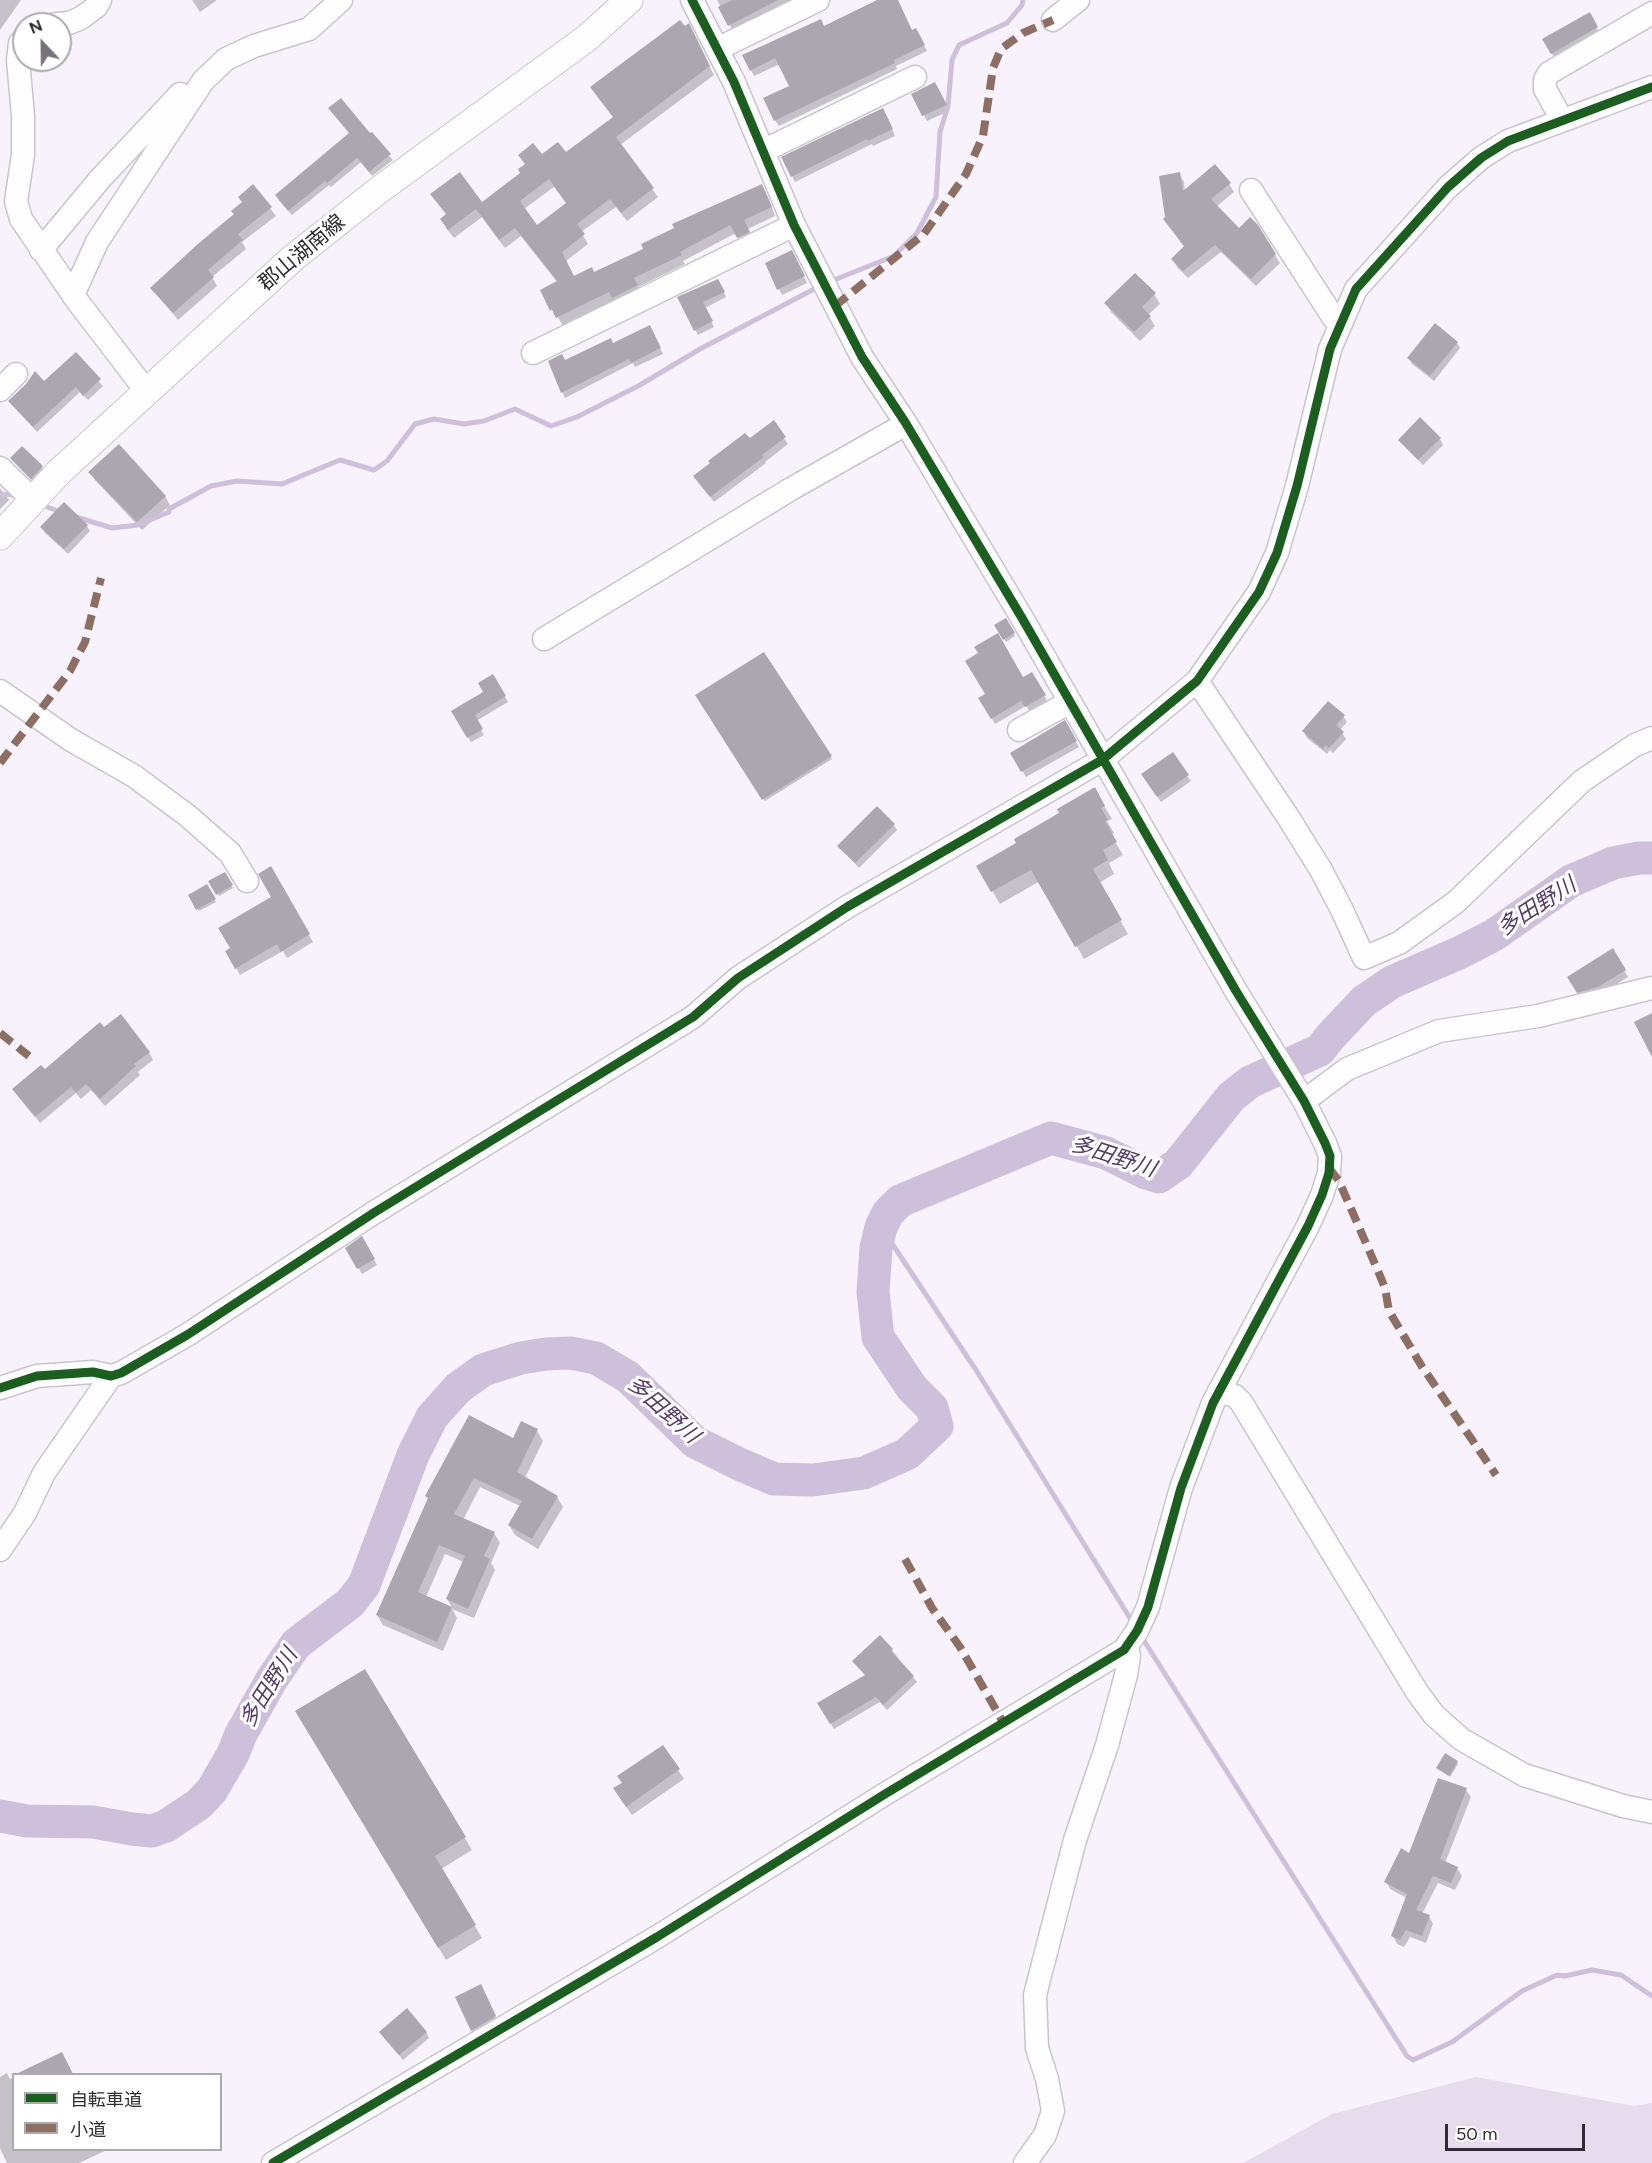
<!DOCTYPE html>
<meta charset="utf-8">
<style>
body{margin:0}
#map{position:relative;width:1652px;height:2163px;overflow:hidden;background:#f7f2fc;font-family:Figtree,"Noto Sans JP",sans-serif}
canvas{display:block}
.legend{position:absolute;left:12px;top:2073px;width:210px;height:78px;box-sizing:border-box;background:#fff;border:2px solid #acaaae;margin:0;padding:8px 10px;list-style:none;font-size:18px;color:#302b34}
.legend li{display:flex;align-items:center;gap:12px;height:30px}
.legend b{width:30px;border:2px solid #acaaae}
.north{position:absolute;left:12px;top:12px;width:60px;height:60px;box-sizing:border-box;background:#fff;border:2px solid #acaaae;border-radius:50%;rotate:338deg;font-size:16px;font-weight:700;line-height:24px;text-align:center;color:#302b34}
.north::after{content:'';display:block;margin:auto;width:21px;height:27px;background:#76717a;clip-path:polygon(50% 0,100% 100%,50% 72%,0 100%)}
.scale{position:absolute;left:1445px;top:2124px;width:140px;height:27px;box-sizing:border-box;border:3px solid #302b34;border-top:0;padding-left:8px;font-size:18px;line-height:21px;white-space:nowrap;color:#302b34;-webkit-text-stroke:4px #fff;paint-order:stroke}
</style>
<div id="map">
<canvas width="1652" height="2163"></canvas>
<ul class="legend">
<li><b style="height:8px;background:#1b5e20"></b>自転車道</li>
<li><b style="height:8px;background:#8d6e63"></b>小道</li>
</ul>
<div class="north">N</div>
<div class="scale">50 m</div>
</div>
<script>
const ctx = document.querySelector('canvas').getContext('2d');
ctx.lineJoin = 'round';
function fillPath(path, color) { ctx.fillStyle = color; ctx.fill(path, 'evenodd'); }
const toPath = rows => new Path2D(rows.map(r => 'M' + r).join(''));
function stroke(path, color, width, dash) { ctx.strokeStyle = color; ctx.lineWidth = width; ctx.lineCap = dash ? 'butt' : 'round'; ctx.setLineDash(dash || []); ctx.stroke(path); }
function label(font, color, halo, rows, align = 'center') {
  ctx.font = font + ' Figtree,"Noto Sans JP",sans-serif'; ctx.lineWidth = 6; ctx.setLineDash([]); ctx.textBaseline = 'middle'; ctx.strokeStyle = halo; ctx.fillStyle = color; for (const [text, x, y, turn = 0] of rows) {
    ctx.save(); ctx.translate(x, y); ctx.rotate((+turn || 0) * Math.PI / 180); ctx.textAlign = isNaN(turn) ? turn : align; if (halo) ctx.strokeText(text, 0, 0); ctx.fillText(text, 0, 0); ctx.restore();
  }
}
const green = toPath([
 [1476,2077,1634,2106,1652,2103,1652,2163,1243,2163,1332,2114]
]);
const shadow = toPath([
 [0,0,21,0,0,30],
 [192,0,216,0,216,1,200,12],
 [717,0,789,0,790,2,733,31],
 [878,0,897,0,912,32,919,36,927,51,896,66,897,69,779,126,775,120,790,86,780,64,754,76,751,70,824,28],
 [1589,14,1600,34,1555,59,1544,40],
 [693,34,714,75,620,145,658,197,627,221,616,207,581,232,588,244,566,261,574,278,594,274,767,195,775,216,748,229,753,241,743,246,736,233,683,261,685,264,638,287,641,294,618,305,614,300,563,326,558,317,556,318,542,290,558,283,521,236,505,248,482,217,454,238,446,228,447,215,432,195,481,204,522,174,526,165,519,155,566,155,614,118,597,96],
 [554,187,567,204,537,227,524,209],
 [938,89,949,111,927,121,913,94],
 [886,115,895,136,873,146,872,144,795,182,783,158],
 [378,143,393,160,372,176,361,162,331,187,329,185,292,215,279,200],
 [1179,174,1184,182,1185,191,1229,184,1234,192,1216,207,1239,230,1275,255,1280,263,1256,286,1221,252,1188,278,1177,267,1173,259,1185,248,1165,220],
 [253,186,276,216,242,242,246,249,212,277,217,286,178,320,152,288,235,215],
 [791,252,807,283,782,295,779,289],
 [718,280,726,297,705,308,714,327,698,335,679,298],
 [1154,294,1160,304,1148,315,1155,326,1140,341,1111,312,1106,303],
 [652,332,663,354,635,367,633,363,565,398,550,361,565,361],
 [1457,343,1460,348,1434,381,1412,364,1409,358],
 [76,354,103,386,88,400,80,392,37,432,9,401,44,383],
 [773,423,788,444,765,462,766,463,714,502,699,482],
 [1440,439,1443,445,1423,465,1399,440],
 [11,459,42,467,45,473,35,484],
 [90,472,165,496,170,505,142,530,95,480],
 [0,488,9,500,0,509],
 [87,526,90,531,68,554,45,533,42,527],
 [1006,620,1015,636,1006,642,996,626],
 [764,654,832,759,765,801,697,696],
 [1031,674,1048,702,1030,712,1026,706,995,724,980,698],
 [492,676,508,702,476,721,484,735,471,742,453,712,485,692],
 [1343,716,1347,722,1340,730,1346,739,1333,753,1330,750,1327,754,1307,738,1304,732],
 [1064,722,1079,747,1026,777,1012,754],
 [1187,776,1191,781,1161,802,1146,781],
 [1094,789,1112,819,1107,821,1114,833,1111,835,1123,855,1109,863,1114,874,1099,883,1128,934,1084,959,1040,881,1000,904,978,866,1018,844],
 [893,824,897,830,859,868,839,846],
 [271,868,313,942,287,958,283,951,240,975,227,952,232,948,273,897],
 [225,874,233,888,219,896,210,882],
 [207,886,216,902,199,911,190,896],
 [1612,950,1628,977,1602,993,1581,998,1569,977],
 [104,1029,149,1052,153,1060,138,1072,140,1075,105,1106,91,1090,81,1099,76,1093,40,1123,14,1089,45,1072],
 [362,1239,377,1265,362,1274,347,1249],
 [522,1423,537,1431,543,1441,525,1478,557,1497,563,1507,538,1549,515,1535,509,1525,520,1506,480,1487,463,1520,494,1533,500,1543,491,1563,495,1570,474,1618,452,1609,457,1618,443,1651,383,1625,377,1615,429,1499,427,1496,513,1440],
 [445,1554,464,1562,447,1599,453,1609,426,1597],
 [892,1650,917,1682,887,1710,880,1702,834,1729,819,1704,866,1676,854,1661],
 [364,1671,472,1850,441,1869,482,1938,446,1960,297,1712],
 [663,1747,684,1779,632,1815,620,1798,623,1784],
 [1457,1762,1458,1764,1450,1777,1437,1768],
 [1466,1790,1471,1797,1445,1863,1457,1868,1462,1876,1455,1890,1438,1883,1422,1914,1429,1916,1433,1924,1426,1943,1410,1937,1404,1947,1397,1944,1393,1936,1407,1898,1390,1889,1386,1882],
 [484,1992,498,2022,476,2036,472,2030],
 [426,2032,429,2038,403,2060,384,2038],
 [61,2054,72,2074,19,2074],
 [7,2073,10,2079,14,2077,14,2150,107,2150,79,2163,7,2163,0,2148,0,2077]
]);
const stream = toPath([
 [829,282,894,256,917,233,936,197,940,132,948,106,952,60,959,45,1007,23,1022,5,1023,0],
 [0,495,9,494,16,496],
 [39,504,61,512],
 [76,517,112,528,138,525,169,512,169,509,211,486,237,481,282,484,340,460,374,470,387,461,415,424,434,419,464,424,484,421,515,409,551,426,577,417,640,385,700,349,818,287],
 [881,1227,976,1370,1133,1623],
 [1141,1636,1407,2056,1413,2060,1452,2042,1522,1991,1557,1975,1565,1976,1592,1970,1621,1975,1652,1996]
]);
const river = toPath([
 [0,1816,27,1821,93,1822,132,1829,152,1831,166,1826,199,1804,212,1790,233,1754,241,1734,272,1679,296,1644,350,1603,364,1585,413,1455,432,1417,458,1388,483,1370,521,1358,546,1354,570,1353,596,1358,628,1377,695,1442,739,1464,774,1479,813,1480,864,1473,907,1454,937,1426,932,1408,912,1388,878,1337,873,1292,876,1248,881,1227,888,1213,900,1201,1051,1138,1106,1153,1146,1173,1159,1177,1178,1164,1231,1097,1250,1082,1320,1050,1330,1037,1364,1001,1392,982,1459,953,1494,935,1571,881,1613,863,1639,858,1652,858]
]);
const building = toPath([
 [732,0,778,0,728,26,718,7],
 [877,0,898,0,912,30,916,28,925,45,894,60,895,63,774,121,763,98,789,86,775,58,750,71,742,55,821,19,824,26],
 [1590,12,1598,27,1551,54,1542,39],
 [680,20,685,26,689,23,710,66,616,137,654,188,621,213,610,199,577,224,585,234,562,252,574,276,592,267,594,272,643,249,641,244,674,228,672,224,762,184,772,207,744,220,750,232,737,238,730,225,680,252,682,255,634,278,638,285,612,298,609,292,556,318,552,309,550,311,540,290,557,281,515,228,499,240,476,209,448,230,440,219,446,214,430,194,460,172,482,202,520,173,518,169,525,164,518,155,533,143,542,154,558,142,566,152,613,117,590,87],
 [549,179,566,203,537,225,520,201],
 [935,82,947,105,922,116,911,94],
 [341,98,370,133,372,132,391,154,369,172,357,158,327,183,325,181,288,211,275,195,349,133,328,108],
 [883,108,893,129,868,141,867,139,791,177,781,157],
 [1215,164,1231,183,1211,199,1239,228,1250,217,1258,225,1276,254,1251,279,1215,245,1183,271,1171,259,1184,246,1163,219,1165,217,1159,176,1180,172,1183,191],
 [253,184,272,207,238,234,243,240,208,270,214,277,173,313,150,288,199,243,234,214,231,211,242,202,238,197],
 [792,250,805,276,777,290,765,263],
 [1135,273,1156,293,1142,307,1151,316,1134,332,1104,303],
 [718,279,725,292,703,302,713,321,694,331,677,297],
 [1435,323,1458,342,1430,376,1407,358],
 [650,325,661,348,631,363,629,359,561,393,548,361,562,354,565,360,611,338,613,343],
 [76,352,101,379,83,396,76,387,33,427,8,401,26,384,35,371,44,381],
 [1420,417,1441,438,1418,460,1398,440],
 [774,420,786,437,762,455,764,457,710,497,693,476,710,463,708,461,745,433,750,438],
 [119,444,166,496,137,522,88,472],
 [22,446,43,466,31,479,10,458],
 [64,502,88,525,64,549,40,527],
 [1006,618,1015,633,1003,640,994,625],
 [998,633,1023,677,1032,672,1046,695,1025,707,1021,701,991,719,978,698,985,694,965,661,978,653,974,647],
 [764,652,832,756,762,800,695,695],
 [493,674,506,696,475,715,483,729,467,738,451,711,483,692,478,683],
 [1328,701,1345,715,1336,725,1344,732,1329,748,1326,745,1323,749,1302,731],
 [1065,720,1077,741,1021,772,1010,753],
 [1173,752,1189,775,1157,797,1141,774],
 [1095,787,1105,806,1101,808,1108,820,1105,821,1117,842,1103,850,1108,860,1093,869,1122,920,1075,947,1031,870,991,892,976,866,1016,843,1014,839,1059,813,1057,809],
 [877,806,895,824,855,863,837,846],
 [271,866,310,934,281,952,277,944,235,969,225,951,230,948,218,928,271,897,258,874],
 [225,872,233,885,216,895,208,881],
 [207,884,216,899,196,910,188,895],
 [1613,948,1626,970,1598,987,1577,993,1567,977],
 [1652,1013,1652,1057,1634,1022],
 [121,1014,150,1052,134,1064,136,1066,100,1099,86,1084,76,1093,71,1087,35,1117,12,1089,41,1065,45,1069,100,1022,104,1027],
 [362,1236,375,1259,357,1269,345,1248],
 [469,1415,513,1438,521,1421,538,1429,517,1472,558,1496,532,1539,508,1525,522,1501,474,1478,454,1514,495,1532,484,1556,490,1559,468,1609,446,1599,465,1556,439,1545,418,1592,452,1607,437,1642,376,1615,428,1498,425,1496],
 [880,1635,893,1649,891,1651,914,1676,883,1705,876,1697,830,1724,817,1703,865,1675,852,1661],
 [365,1669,466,1837,435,1856,476,1925,438,1948,295,1711],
 [663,1745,680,1769,626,1807,613,1788,622,1783,617,1776],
 [1445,1753,1458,1761,1449,1776,1436,1768],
 [1438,1778,1467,1788,1440,1859,1458,1867,1451,1883,1433,1876,1416,1910,1430,1915,1422,1936,1406,1930,1400,1940,1391,1936,1407,1894,1384,1882,1401,1848,1409,1853],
 [481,1984,496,2016,471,2031,455,1997],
 [407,2008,427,2032,399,2055,379,2032],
 [62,2052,73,2074,16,2074]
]);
const minor = toPath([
 [1053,20,1078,0],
 [56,24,69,23,81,18,96,7,100,0],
 [24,39,20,43,18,60,23,116,23,155,16,201,21,219,78,302,147,392],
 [717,49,818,0],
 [1562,120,1545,89,1545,80,1549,73,1652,13],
 [763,151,915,77],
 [1251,190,1333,317,1340,325],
 [41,250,100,179,180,94],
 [73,295,97,242,203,81,226,59,254,46,309,29,341,0],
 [533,353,794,225],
 [0,390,16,374],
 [0,468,33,500],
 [544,639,791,489,897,429,905,422],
 [1197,681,1288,817,1321,870,1342,910,1364,958,1399,943,1456,902,1582,781,1635,745,1652,738],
 [0,691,71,740,134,776,188,816,230,853,247,881],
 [1019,730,1070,702],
 [1304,1101,1347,1069,1439,1031,1538,1016,1652,988],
 [0,1388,37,1376,93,1372,111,1376,121,1373,187,1335,375,1212,693,1017,738,978,847,907,1102,760,1197,681,1259,592,1277,553,1297,486,1330,349,1356,289,1448,187,1481,158,1508,141,1652,87],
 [1219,1391,1235,1396,1241,1402,1417,1692,1434,1715,1461,1739,1524,1775,1623,1806,1652,1812],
 [0,1550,25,1513,44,1473,111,1376],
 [273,2163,657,1937,885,1794,1124,1650,1137,1631,1148,1607,1181,1488,1213,1403,1308,1226,1322,1195,1329,1173,1330,1156,1325,1143,1304,1101,1236,991,1022,618,905,422,862,357,794,225,734,82,692,0],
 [1025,2163,1045,2135,1053,2111,1047,2079,1037,2048,1035,1995,1075,1840,1107,1745,1126,1675,1129,1656,1127,1647]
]);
const major = toPath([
 [0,536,58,473,293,258,379,190,587,38,629,0]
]);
const quiet = toPath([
 [835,306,924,234,966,174,983,136,993,68,1001,49,1023,33,1053,20],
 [0,763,70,671,85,642,101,578],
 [0,1033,29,1056],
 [1329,1168,1339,1181,1378,1271,1385,1288,1389,1311,1421,1365,1496,1475],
 [905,1559,932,1608,960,1647,1003,1722]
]);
const cycleway = toPath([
 [0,1388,37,1376,93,1372,111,1376,121,1373,187,1335,375,1212,693,1017,738,978,847,907,1102,760,1197,681,1259,592,1277,553,1297,486,1330,349,1356,289,1448,187,1481,158,1508,141,1652,87],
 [273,2163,657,1937,885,1794,1124,1650,1137,1631,1148,1607,1181,1488,1213,1403,1308,1226,1322,1195,1329,1173,1330,1156,1325,1143,1304,1101,1236,991,1022,618,905,422,862,357,794,225,734,82,692,0]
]);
const streetNames = [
 ["郡山湖南線",302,253,-40]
];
const waterNames = [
 ["多田野川",1537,907,-33],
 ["多田野川",1113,1157,18],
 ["多田野川",663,1410,42],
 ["多田野川",269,1688,-58]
];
fillPath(green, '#e6dcee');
fillPath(shadow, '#0003');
stroke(stream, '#cebfda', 5);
stroke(river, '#cebfda', 33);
fillPath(building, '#aca6b1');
stroke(minor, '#c9c4ce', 25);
stroke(major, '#c9c4ce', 29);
stroke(minor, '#fefdff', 22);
stroke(major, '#fefdff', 27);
stroke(quiet, '#8d6e63', 8, [15, 8]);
stroke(cycleway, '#1b5e20', 9);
label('21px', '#302b34', '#fff', streetNames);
label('italic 22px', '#563b69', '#fff', waterNames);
</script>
